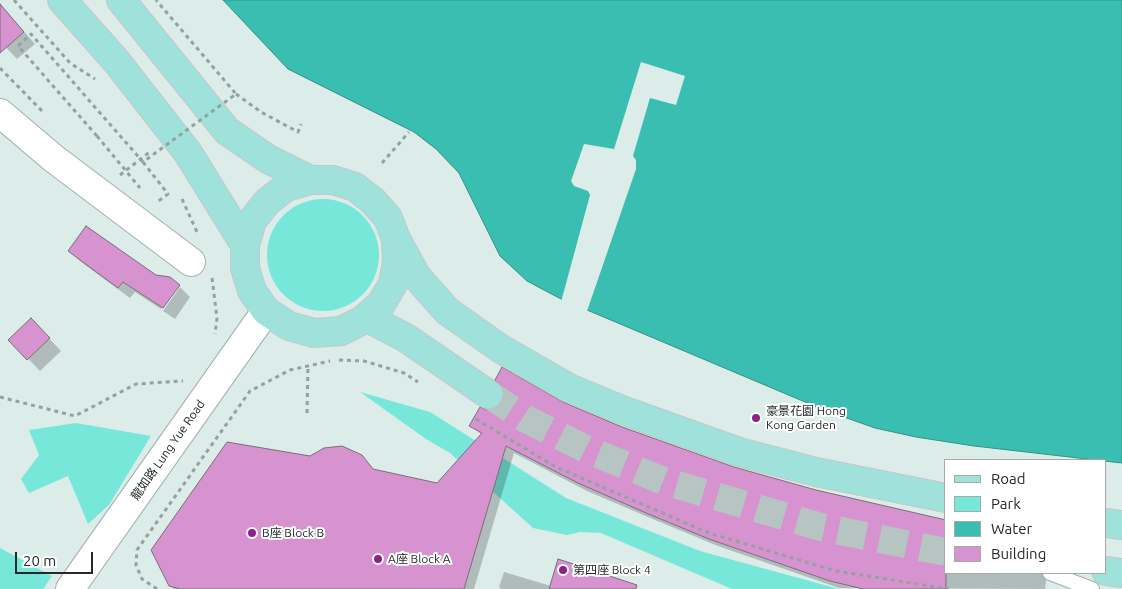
<!DOCTYPE html>
<meta charset="utf-8">
<style>
body{margin:0}
#map{position:relative;width:1122px;height:589px;overflow:hidden;background:#dbece9;font-family:Ubuntu,sans-serif}
canvas{display:block}
.legend{position:absolute;left:944px;top:459px;width:162px;height:115px;box-sizing:border-box;background:#fff;border:1px solid #a7a9a9;margin:0;padding:6px 9px;list-style:none;font-size:15px;color:#222928}
.legend li{display:flex;align-items:center;gap:10px;height:25px}
.legend b{width:25px;border:1px solid #a7a9a9}
.scale{position:absolute;left:15px;top:552px;width:78px;height:22px;box-sizing:border-box;border:2px solid #222928;border-top:0;padding-left:6px;font-size:15px;line-height:18px;white-space:nowrap;color:#222928;-webkit-text-stroke:4px #fff;paint-order:stroke}
</style>
<div id="map">
<canvas width="1122" height="589"></canvas>
<ul class="legend">
<li><b style="height:6px;background:#9ee2db"></b>Road</li>
<li><b style="height:14px;background:#77e7da"></b>Park</li>
<li><b style="height:14px;background:#3abeb1"></b>Water</li>
<li><b style="height:14px;background:#d693d0"></b>Building</li>
</ul>
<div class="scale">20 m</div>
</div>
<script>
const ctx = document.querySelector('canvas').getContext('2d');
ctx.lineJoin = 'round';
function fillPath(path, color) { ctx.fillStyle = color; ctx.fill(path, 'evenodd'); }
const toPath = rows => new Path2D(rows.map(r => 'M' + r).join(''));
function stroke(path, color, width, dash) { ctx.strokeStyle = color; ctx.lineWidth = width; ctx.lineCap = dash ? 'butt' : 'round'; ctx.setLineDash(dash || []); ctx.stroke(path); }
function label(font, color, halo, rows, align = 'center') {
  ctx.font = font + ' Ubuntu,"Noto Sans TC",sans-serif'; ctx.lineWidth = 4; ctx.setLineDash([]); ctx.textBaseline = 'middle'; ctx.strokeStyle = halo; ctx.fillStyle = color; for (const [text, x, y, turn = 0] of rows) {
    ctx.save(); ctx.translate(x, y); ctx.rotate((+turn || 0) * Math.PI / 180); ctx.textAlign = isNaN(turn) ? turn : align; if (halo) ctx.strokeText(text, 0, 0); ctx.fillText(text, 0, 0); ctx.restore();
  }
}
const green = toPath([
 '267 255a56 56 0 1 1 112 0a56 56 0 1 1-112 0Z',
 [360,392,430,412,566,498,700,551,839,589,732,589,601,533,580,532,567,535,533,528,450,453,426,439],
 [76,423,151,436,109,505,88,524,68,476,29,493,21,479,39,455,29,430],
 [0,548,52,576,43,589,0,589]
]);
const water = toPath([
 [223,0,1122,0,1122,463,974,446,916,437,875,428,824,410,561,299,527,281,500,256,459,173,436,149,414,132,288,69,223,0]
]);
const pier = toPath([
 [641,62,685,76,676,105,650,98,633,156,636,160,636,169,586,314,561,302,590,195,588,191,574,186,571,181,584,144,614,149]
]);
const shadow = toPath([
 [0,4,35,44,17,59,0,41],
 [69,251,155,276,179,286,190,297,175,319,163,311,180,287,176,287,161,309,135,292,130,298,81,262],
 [42,331,61,351,40,371,10,340],
 [562,404,946,573,1047,573,1045,589,839,588,718,546,655,520,587,491,514,453,474,589,174,589,170,585,311,458,362,456,375,471,437,484,482,435,470,425,487,411],
 [504,572,551,586,616,589,501,589,499,587]
]);
const building = toPath([
 [0,4,24,32,0,53,0,4],
 [86,226,156,275,170,277,180,285,163,308,123,282,118,288,68,251,86,226],
 [31,318,50,338,27,360,8,340,31,318],
 [502,367,563,402,622,427,734,467,816,490,946,520,946,589,863,589,830,581,709,539,646,513,578,483,506,446,464,589,180,589,169,586,151,550,227,442,310,456,324,448,342,446,362,455,373,469,437,483,482,433,469,426,480,407,487,410,494,408,501,402,504,395,502,388,495,380,502,367],
 [558,559,637,585,636,589,549,589,558,559]
]);
const primaryTunnel = toPath([
 [488,394,526,419,588,450,664,481,821,527,946,552]
]);
const path = toPath([
 [14,0,70,63,95,79],
 [0,68,42,111],
 [236,94,261,112,298,132,301,124],
 [97,136,140,188],
 [143,162,168,194,157,202],
 [382,163,409,132],
 [120,175,151,151],
 [182,199,197,232],
 [212,278,217,318,215,334],
 [339,360,364,361,404,373,418,382],
 [0,397,75,416,136,384,183,381],
 [307,413,308,366],
 [476,419,556,467,709,533,836,571,949,589],
 [157,589,142,579,136,565,137,550,250,391,290,370,330,361]
]);
const lane = toPath([
 [1050,573,1092,589]
]);
const street = toPath([
 [0,113,53,158,191,262]
]);
const secondary = toPath([
 [70,589,266,311]
]);
const primary = toPath([
 [62,0,117,62,188,153,245,245],
 [121,0,227,131,268,159,310,180],
 [396,239,397,262,393,284,381,304,363,320,341,331,314,333,289,326,266,311,252,291,245,268,245,245,252,221,267,202,286,187,310,180,333,180,355,187,373,201,388,218,396,239,417,277,447,311,501,349,569,388,627,412,739,452,816,472,946,498],
 [366,317,406,338,488,394],
 [1106,523,1122,525],
 [1106,571,1122,573]
]);
const pathBridge = toPath([
 [97,136,18,46,31,34,143,162,236,94,156,0]
]);
const markers = [
 [756,418,5,"#8b2287"],
 [252,533,5,"#8b2287"],
 [378,559,5,"#8b2287"],
 [563,570,5,"#8b2287"]
];
const poiNames = [
 ["豪景花園 Hong",766,411],
 ["Kong Garden",766,425],
 ["B座 Block B",262,533],
 ["A座 Block A",388,559],
 ["第四座 Block 4",573,570]
];
const streetNames = [
 ["龍如路 Lung Yue Road",168,450,-55]
];
fillPath(green, '#77e7da');
fillPath(water, '#3abeb1');
stroke(water, '#339188', 1);
fillPath(pier, '#dbece9');
fillPath(shadow, '#0003');
fillPath(building, '#d693d0');
stroke(building, '#796e77', 1);
stroke(primaryTunnel, '#b6c5c2', 28, [28, 14]);
stroke(lane, '#a0b0ae', 16);
stroke(street, '#a0b0ae', 30);
stroke(secondary, '#a0b0ae', 30);
stroke(primary, '#c6c7c7', 30);
stroke(path, '#94a19f', 3, [4, 4]);
stroke(lane, '#fff', 14);
stroke(street, '#fff', 28);
stroke(secondary, '#fff', 28);
stroke(primary, '#9ee2db', 28);
stroke(pathBridge, '#94a19f', 3, [4, 4]);
for (const [x, y, r, color] of markers) { const dot = new Path2D(); dot.arc(x, y, r, 0, 2 * Math.PI); ctx.fillStyle = color; ctx.fill(dot); stroke(dot, '#fff', 2); }
label('12px', '#222928', '#fff', poiNames, 'left');
label('12px', '#222928', '#fff', streetNames);
</script>
